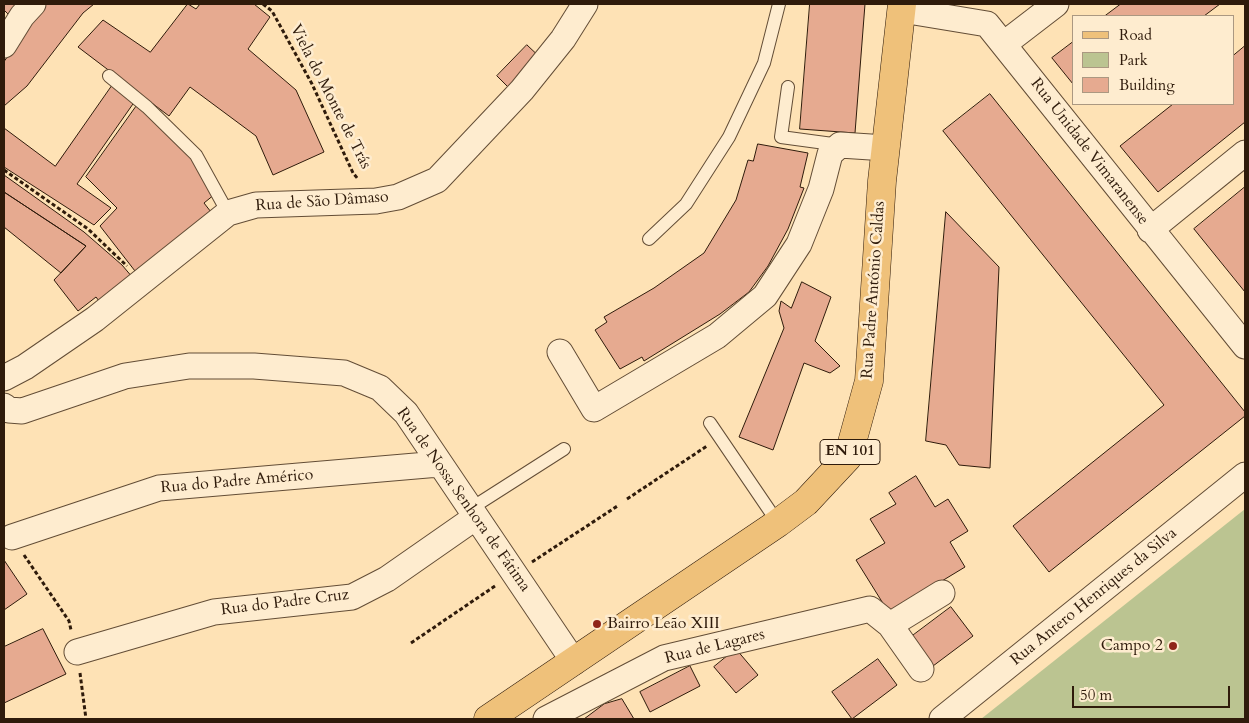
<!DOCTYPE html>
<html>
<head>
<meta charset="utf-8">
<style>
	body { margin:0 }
	#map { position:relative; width:1249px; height:723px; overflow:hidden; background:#fee2b5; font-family:Cardo,serif }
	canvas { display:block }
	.frame { position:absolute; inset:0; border:5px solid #2f1b0b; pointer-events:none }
	.legend { position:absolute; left:1072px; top:15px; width:162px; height:90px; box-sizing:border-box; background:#feeccf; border:1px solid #ab9881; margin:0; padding:6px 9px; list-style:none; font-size:15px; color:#2f1b0b }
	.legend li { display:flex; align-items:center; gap:10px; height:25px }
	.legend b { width:25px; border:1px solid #ab9881 }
	.scale { position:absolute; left:1072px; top:686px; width:158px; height:22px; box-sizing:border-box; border:2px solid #2f1b0b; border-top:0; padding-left:6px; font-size:15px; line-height:18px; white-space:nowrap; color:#2f1b0b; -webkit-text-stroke:4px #feeccf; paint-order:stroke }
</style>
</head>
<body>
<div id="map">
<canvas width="1249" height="723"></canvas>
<div class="frame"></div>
<ul class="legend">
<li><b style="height:6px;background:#efc17a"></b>Road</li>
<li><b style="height:14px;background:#bbc491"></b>Park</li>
<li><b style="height:14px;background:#e6aa90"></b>Building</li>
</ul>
<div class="scale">50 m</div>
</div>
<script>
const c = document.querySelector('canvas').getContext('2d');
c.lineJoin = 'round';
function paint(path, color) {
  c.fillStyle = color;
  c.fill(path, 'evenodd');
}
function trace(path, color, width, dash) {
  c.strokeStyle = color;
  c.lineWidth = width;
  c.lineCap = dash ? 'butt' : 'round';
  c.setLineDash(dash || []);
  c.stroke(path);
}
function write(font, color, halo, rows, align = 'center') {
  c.font = font + ' Cardo,serif';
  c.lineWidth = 5;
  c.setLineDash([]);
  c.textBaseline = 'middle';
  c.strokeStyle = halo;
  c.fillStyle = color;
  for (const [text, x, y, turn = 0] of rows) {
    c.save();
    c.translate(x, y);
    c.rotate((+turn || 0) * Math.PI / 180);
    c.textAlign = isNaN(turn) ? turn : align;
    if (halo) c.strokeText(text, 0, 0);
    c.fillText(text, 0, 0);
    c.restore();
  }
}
const green = new Path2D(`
	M1245,509V719H981Z`);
const building = new Path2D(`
	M4,4H17L8,14L4,10Z
	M46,4H94L83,13L27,86L4,106V62Z
	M188,4L196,9L200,4H254L270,17L248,49L296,90L324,152L273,175L256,136L190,87L169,116L78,47L103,20L150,52Z
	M810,4H865L855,133L800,129Z
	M1121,4H1220L1204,16H1105Z
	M1073,42V84L1052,58Z
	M527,45L544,61L514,93L497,76Z
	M1245,46V122L1158,192L1120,146L1173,104H1233V56Z
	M114,83L135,101L77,184L111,208L94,225L4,167V128L55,166Z
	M990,94L1245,412V416L1049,572L1013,526L1164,405L943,131Z
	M138,104L195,160L215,194L204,203L211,212L135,271L100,226L117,208L86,177Z
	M758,144L808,153L800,187L804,188L788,229L768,266L749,292L720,314L644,361L642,357L620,369L595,330L607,322L604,317L654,288L704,253L736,200L748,160L753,161Z
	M4,175L84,232L122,265L133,278L102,305L96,297L78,311L54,280L86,246L4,192Z
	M1245,187V292L1194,229Z
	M4,192L86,246L61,273L4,227Z
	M946,212L999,267L990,468L959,465L946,445L926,441Z
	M802,282L831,297L815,341L840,366L830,373L804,363L773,450L739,437L784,328L779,311L781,301L791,308Z
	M916,476L935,507L948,499L968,531L950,542L965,567L889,613L856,560L885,543L870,519L896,504L889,493Z
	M4,560L27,594L4,610Z
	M951,607L973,636L929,669L907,640Z
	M43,629L66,674L4,703V647Z
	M736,649L758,675L736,693L714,667Z
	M878,659L897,685L852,719L832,692Z
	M690,666L700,686L650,712L640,692Z
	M622,699L634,719H584L604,704Z`);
const path = new Path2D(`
	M263,4L272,11L312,84L353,173L358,179
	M4,170L88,229L127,266
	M627,499L707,446
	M24,555L69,621L71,630
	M532,562L619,505
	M411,643L495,586
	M80,673L86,719`);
const service = new Path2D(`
	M109,76L147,107L196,155L228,213
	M788,87L781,137L840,145
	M649,239L686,204L729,137L764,63L779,4
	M710,423L778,523
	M470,509L564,449`);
const minor = new Path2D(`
	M902,10L987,24L1245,346
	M1004,44L1056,4
	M4,45L22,16L33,4
	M1150,230L1245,153
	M560,352L594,409L717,336L765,296L799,244L821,189L830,154L840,145L886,148
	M4,378L25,367L95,319L228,213L256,205L376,201L398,197L437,180L522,90L563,39L585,4
	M4,406L9,410L22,411L125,376L189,366H254L344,373L380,388L406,413L574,662
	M12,537L159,488L439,464
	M890,625L921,669
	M77,652L214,612L352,597L387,579L476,517
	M546,719L664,658L870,609L890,625L942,593
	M942,719L1245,475`);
const primary = new Path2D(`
	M488,719L778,523L806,502L848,457L869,381L882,181L902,4`);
const markers = [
	[597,624,5,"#8f2418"],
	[1173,646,5,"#8f2418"]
];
const shields = [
	[850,452,60]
];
const shieldNames = [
	["EN 101",850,452]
];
const streetNames = [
	["Viela do Monte de Trás",330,97,63],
	["Rua Unidade Vimaranense",1089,152,52],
	["Rua de São Dâmaso",322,202,-4],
	["Rua Padre António Caldas",874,290,-86],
	["Rua do Padre Américo",237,482,-5],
	["Rua de Nossa Senhora de Fátima",463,500,55],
	["Rua Antero Henriques da Silva",1094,597,-39],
	["Rua do Padre Cruz",285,603,-7],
	["Rua de Lagares",715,647,-14]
];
const poiNames = [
	["Bairro Leão XIII",607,624],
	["Campo 2",1163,646,"right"]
];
paint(green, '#bbc491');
paint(building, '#e6aa90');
trace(building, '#2f1b0b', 1);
trace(service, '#634d36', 14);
trace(minor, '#634d36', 27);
trace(primary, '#2f1b0b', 29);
trace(path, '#2f1b0b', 3, [4, 2.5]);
trace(service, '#feeccf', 12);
trace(minor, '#feeccf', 25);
trace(primary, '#efc17a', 28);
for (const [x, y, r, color] of markers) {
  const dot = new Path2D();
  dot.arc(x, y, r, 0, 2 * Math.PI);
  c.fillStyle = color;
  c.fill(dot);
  trace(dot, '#feeccf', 2);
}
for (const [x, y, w] of shields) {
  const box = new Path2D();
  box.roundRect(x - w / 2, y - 12.5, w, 25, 4);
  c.fillStyle = '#feeccf';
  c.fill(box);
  trace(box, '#2f1b0b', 1);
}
write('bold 15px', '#2f1b0b', null, shieldNames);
write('16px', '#2f1b0b', '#feeccf', streetNames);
write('16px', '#2f1b0b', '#feeccf', poiNames, 'left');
</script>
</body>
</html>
